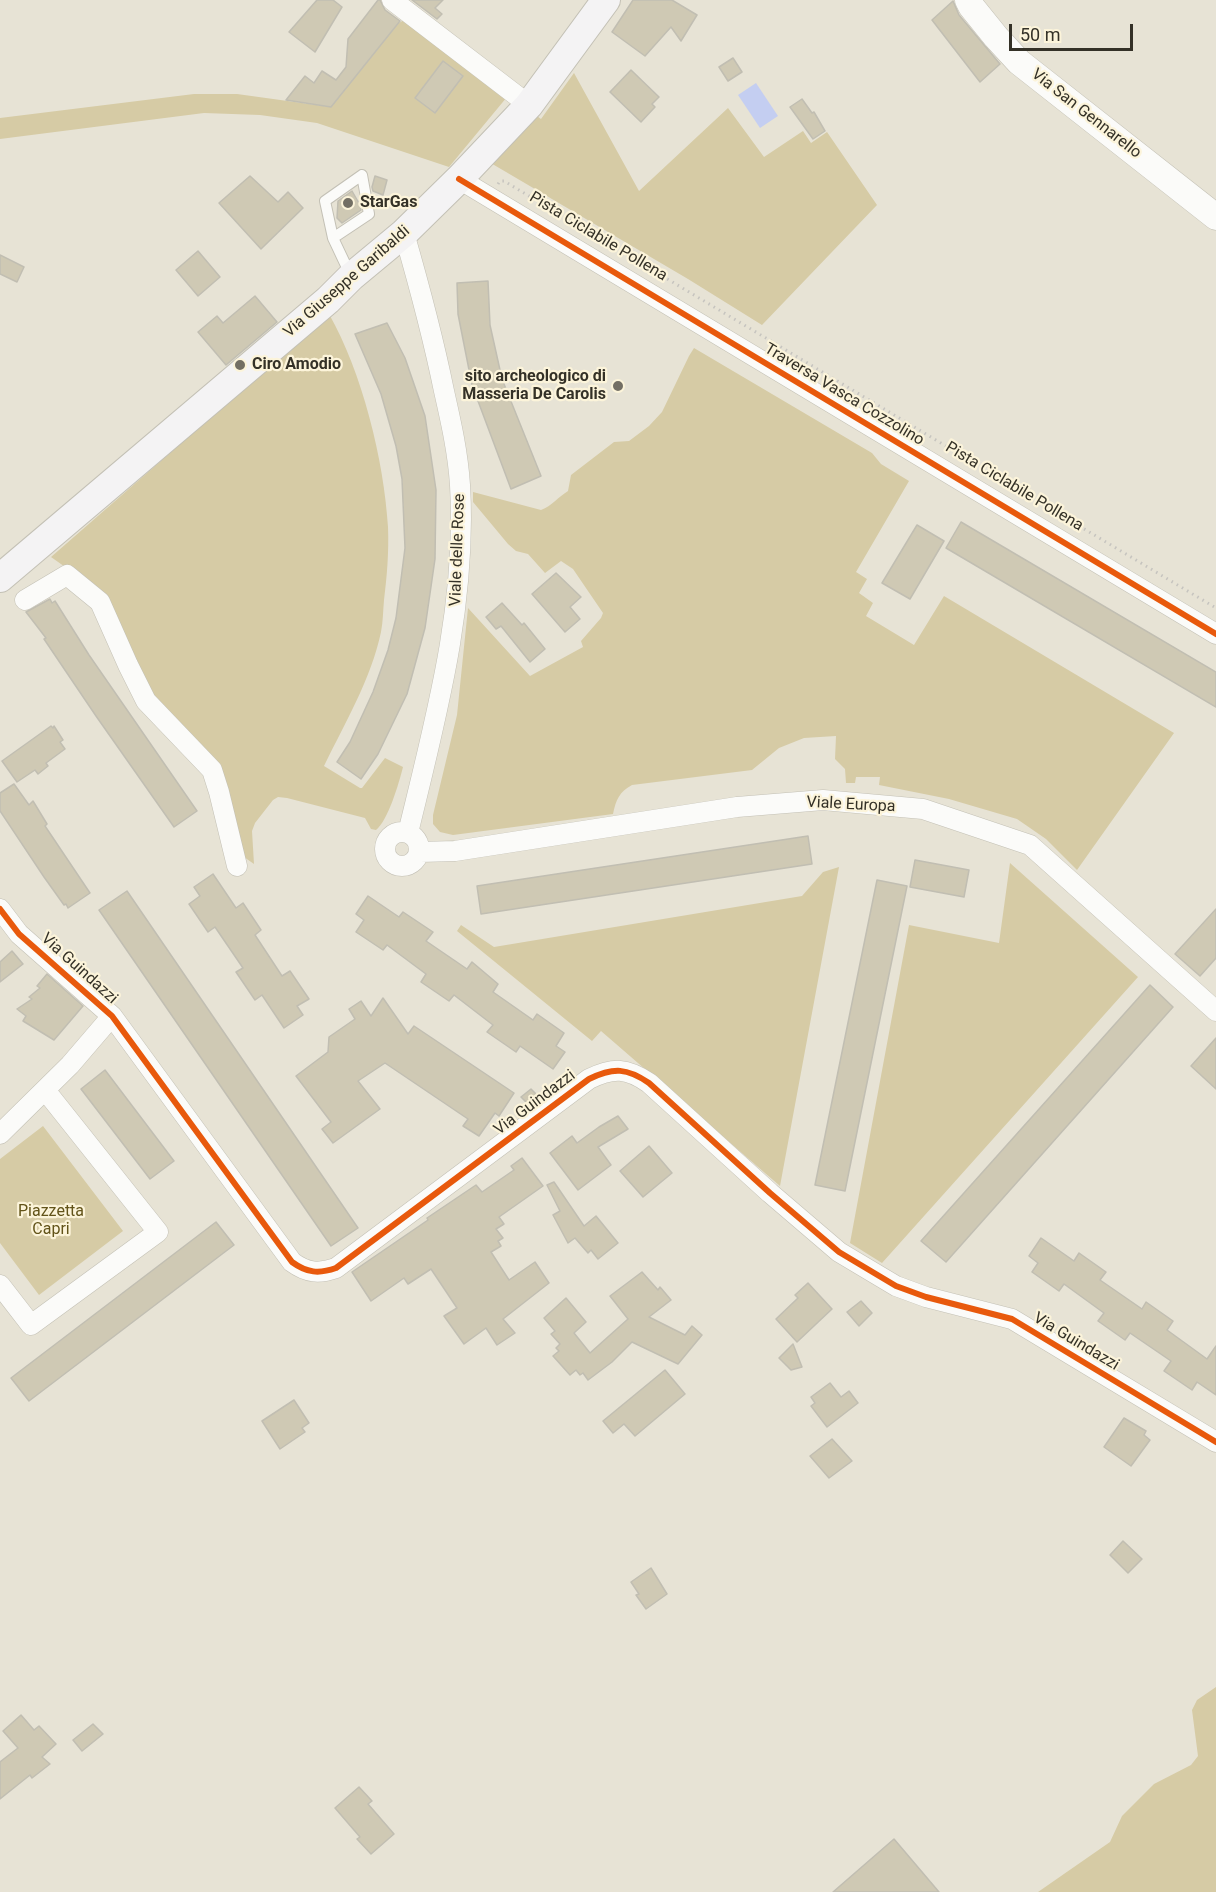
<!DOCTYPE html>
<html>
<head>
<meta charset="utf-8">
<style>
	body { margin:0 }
	#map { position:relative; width:1216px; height:1892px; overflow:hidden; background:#e7e3d5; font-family:Roboto,sans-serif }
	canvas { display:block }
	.scale { position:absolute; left:1009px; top:24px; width:124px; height:27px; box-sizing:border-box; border:3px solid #343127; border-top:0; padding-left:8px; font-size:18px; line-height:21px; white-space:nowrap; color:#343127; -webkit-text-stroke:4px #fcf4da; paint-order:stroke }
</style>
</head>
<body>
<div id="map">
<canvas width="1216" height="1892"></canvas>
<div class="scale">50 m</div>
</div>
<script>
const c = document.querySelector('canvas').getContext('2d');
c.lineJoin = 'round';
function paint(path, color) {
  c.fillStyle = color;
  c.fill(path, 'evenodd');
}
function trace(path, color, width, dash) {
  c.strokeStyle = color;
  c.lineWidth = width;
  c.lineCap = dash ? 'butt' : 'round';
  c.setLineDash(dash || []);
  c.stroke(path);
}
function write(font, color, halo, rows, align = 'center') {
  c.font = font + ' Roboto,sans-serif';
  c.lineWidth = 4.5;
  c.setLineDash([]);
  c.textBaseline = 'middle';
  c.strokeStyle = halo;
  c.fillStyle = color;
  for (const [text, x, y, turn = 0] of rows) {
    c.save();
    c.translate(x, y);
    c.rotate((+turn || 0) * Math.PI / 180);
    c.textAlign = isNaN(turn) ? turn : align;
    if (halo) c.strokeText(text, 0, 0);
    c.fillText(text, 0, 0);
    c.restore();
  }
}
const green = new Path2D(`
	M406,19L507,97L449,167L317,123L260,115L204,113L0,139V118L194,94H237L331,107L397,24Z
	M574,73L639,191L728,108L764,157L803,131L811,143L827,132L877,205L762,325L688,279L489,162L534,114L541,119Z
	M329,314C362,372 384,460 388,527C389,552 387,576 384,600C383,611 383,622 381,632C371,679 345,723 324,766L360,788H362L385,758L403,767C399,783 388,821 376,830L371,829L365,818L287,798L278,797L273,800L255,823L252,831L254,864L244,857L223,783L145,691L68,569L51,557Z
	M694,348L872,453L881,464L909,481L856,572L867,579L859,593L873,603L866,616L914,645L944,596L1174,733L1077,870L1046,839L1017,819L949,799L879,785L880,777H856L855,783H846L845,769L835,759L836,736L804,738L779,748L752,770L632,785C619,792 616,800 613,814L453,835L440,832L433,824V815L457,715L468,608L530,676L583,647L581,641L601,618L603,613L573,569L561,561L545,573L528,554L516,551L508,544L473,502V492L541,510C552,506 558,497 568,491L571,475L614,442L629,441L649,426L662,412L689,356Z
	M1010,863L1138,977L882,1263L850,1243L909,925L999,943Z
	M839,867L780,1186L601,1031L592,1041L457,931L461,925L494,947L802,896L823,872Z
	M43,1126L123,1231L39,1295L0,1243V1159Z
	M1216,1687V1892H1038L1110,1842L1122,1816L1154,1784L1191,1765L1198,1756L1192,1710L1197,1700Z`);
const water = new Path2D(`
	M756,83L778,116L760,128L738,95Z`);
const building = new Path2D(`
	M317,0H333L342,7L315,52L289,32Z
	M378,0H380L385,10L400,21L331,107L286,100L305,76L314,83L322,71L336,80L346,67L348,39Z
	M412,0H443L435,8L442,14L437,19Z
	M633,0H672L697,15L681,41L671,27L645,56L612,32Z
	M953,1L959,15L1000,64L980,82L932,20Z
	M733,58L742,72L728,81L719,67Z
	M443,61L463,76L435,113L415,98Z
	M631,70L659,97L652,104L655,107L641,122L610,92Z
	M802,99L812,113L814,112L825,131L813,139L790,107Z
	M250,176L278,202L288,192L303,208L261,249L219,203Z
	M375,176L387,180L383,195L373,191L372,187Z
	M352,191L360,205L361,210L342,223L337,218L338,201Z
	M198,251L220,277L198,296L176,270Z
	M0,255L24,267L17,282L0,274Z
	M488,281L490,325L502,379L541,476L511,489L472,385L458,314L457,283Z
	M255,296L277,322L226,365L198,332L217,316L223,323Z
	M387,323L405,358L425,416L436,490L435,559L425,628L407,694L378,754L361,779L337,762L350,742L373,692L388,650L396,618L405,548L402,479L396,446L381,394L355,334Z
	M961,522L1216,672V707L946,548Z
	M917,525L944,541L910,599L882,583Z
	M556,573L581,597L570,607L580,619L565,632L532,594Z
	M50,599L52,603L55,601L89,655L197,811L174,827L96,716L44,639L46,638L26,612Z
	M502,603L522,625L524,623L545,649L530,662L501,626L496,629L486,617Z
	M51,726L53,728L54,726L63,740L60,742L65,749L46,763L48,766L38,774L35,770L17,782L2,761Z
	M14,784L29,805L33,801L47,824L45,826L90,893L68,908L66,904L64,905L44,877L0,811V793Z
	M808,836L812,864L481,914L477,886Z
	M915,860L969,870L964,897L910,887Z
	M213,874L236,908L243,903L261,930L255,935L282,976L290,971L309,999L297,1006L303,1015L284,1028L262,995L255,1000L236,972L243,968L215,927L208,932L189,904L200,896L194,887Z
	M877,880L907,886L845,1191L815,1185Z
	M127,891L358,1228L331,1246L99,910Z
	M368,896L399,917L403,912L433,932L426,941L467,969L472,962L498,984L493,992L533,1020L537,1014L564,1033L556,1046L565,1052L553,1069L520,1046L516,1052L487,1032L493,1025L454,995L449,1001L421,982L426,974L387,945L383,950L356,932L364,920L356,914Z
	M1216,909V958L1200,976L1175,954Z
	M12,951L23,964L0,982V962Z
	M47,974L83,1006L54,1040L23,1021L26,1016L17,1009L32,999L29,997L40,988L37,986Z
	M1150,985L1173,1007L946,1262L921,1241Z
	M383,998L408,1034L414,1026L514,1093L499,1116L495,1113L479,1136L463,1126L468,1119L385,1063L358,1081L380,1109L333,1143L322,1129L331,1122L296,1076L328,1052L329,1037L355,1019L349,1009L361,1001L371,1016Z
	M1216,1038V1089L1191,1066Z
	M105,1070L174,1161L150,1179L81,1089Z
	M531,1089L540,1098L530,1106L521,1097Z
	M618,1116L628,1129L598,1147L611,1165L578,1190L550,1153L572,1136L577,1143L599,1127Z
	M649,1146L672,1173L643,1197L620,1171Z
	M522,1158L543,1186L499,1217L504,1224L496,1229L503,1238L498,1241L501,1246L491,1252L509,1280L535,1262L549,1283L503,1319L515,1333L497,1345L486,1328L464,1344L444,1316L457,1308L431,1269L408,1284L404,1278L371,1301L352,1272L428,1220L427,1218L476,1185L482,1192L514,1170L511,1166Z
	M554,1182L584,1226L596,1216L618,1243L598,1259L591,1250L588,1253L575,1238L568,1243L553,1215L560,1211L547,1185Z
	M216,1222L234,1245L29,1401L11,1378Z
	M1041,1238L1074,1261L1079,1253L1106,1272L1100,1280L1142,1309L1146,1302L1173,1321L1167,1330L1207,1359L1216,1346V1395L1197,1382L1192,1390L1164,1371L1171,1361L1130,1333L1125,1340L1098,1321L1104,1313L1064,1284L1059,1291L1032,1272L1038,1263L1029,1256Z
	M642,1272L658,1290L660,1287L671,1300L649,1317L685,1335L692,1326L702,1335L678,1364L632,1342L612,1362L588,1380L583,1373L580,1375L576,1370L570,1375L553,1356L559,1351L556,1348L560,1344L551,1334L555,1331L544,1318L566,1298L586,1322L574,1333L590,1353L628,1319L610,1296Z
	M808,1283L832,1309L797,1342L776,1319L798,1298L795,1295Z
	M861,1301L872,1313L859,1326L847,1312Z
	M793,1344L802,1367L791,1370L779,1358Z
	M665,1370L685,1394L635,1436L624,1424L613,1433L603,1421Z
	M830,1383L841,1397L849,1391L858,1403L827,1427L811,1406L815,1403L811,1397Z
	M294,1400L309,1423L302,1428L305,1432L280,1449L262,1421Z
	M1124,1418L1146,1431L1144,1435L1150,1440L1131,1466L1104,1447Z
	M832,1439L852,1461L829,1478L810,1456Z
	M1123,1541L1142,1559L1128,1573L1110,1555Z
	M651,1568L667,1594L646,1609L636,1595L639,1594L631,1582Z
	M21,1715L34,1730L39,1726L56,1744L42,1757L50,1764L32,1778L30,1775L0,1799V1762L18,1748L3,1731Z
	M93,1724L103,1734L82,1751L73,1740Z
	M359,1787L372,1801L368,1804L394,1834L371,1854L357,1839L360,1837L335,1808Z
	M894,1839L939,1892H833Z`);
const path = new Path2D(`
	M498,184L500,181H504L1216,608`);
const service = new Path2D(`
	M333,238L369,214L362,175L325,201L333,238L350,274`);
const minor = new Path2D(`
	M392,0L529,105
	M459,179L1216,634
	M404,233C419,285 433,337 444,391C451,422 458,453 460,485C467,605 436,717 408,833
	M25,600L67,575L100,602L128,665L146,701L212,770L219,792L237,866
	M385 849a17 17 0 1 1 34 0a17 17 0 1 1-34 0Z
	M420,852L455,851L737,807L823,800L923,809L1030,845L1216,1011
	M0,909L19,934L112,1016L292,1262C307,1273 319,1274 336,1268L589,1079C614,1067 627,1068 649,1083L770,1193L839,1252L896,1286L926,1297L1012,1319L1216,1442
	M0,1134L70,1065L112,1016
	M0,1285L31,1325L158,1232L45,1090`);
const tertiary = new Path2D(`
	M968,0L971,6L996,37L1019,62L1216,217`);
const secondary = new Path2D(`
	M0,578L328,300L351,277L404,233L459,179L529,105L606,0`);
const cycleway = new Path2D(`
	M459,179L1216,634
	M0,909L19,934L112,1016L292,1262C307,1273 319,1274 336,1268L589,1079C614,1067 627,1068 649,1083L770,1193L839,1252L896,1286L926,1297L1012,1319L1216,1442`);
const markers = [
	[348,203,6,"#736f64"],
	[240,365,6,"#736f64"],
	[618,386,6,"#736f64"]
];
const streetNames = [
	["Via San Gennarello",1086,114,38],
	["Pista Ciclabile Pollena",598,237,31],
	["Via Giuseppe Garibaldi",347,282,-41],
	["Traversa Vasca Cozzolino",844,395,31],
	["Pista Ciclabile Pollena",1014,487,31],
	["Viale delle Rose",458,550,-88],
	["Viale Europa",851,805,3],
	["Via Guindazzi",79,969,42],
	["Via Guindazzi",535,1103,-37],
	["Via Guindazzi",1076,1342,31]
];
const poiNames = [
	["StarGas",360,203],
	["Ciro Amodio",252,365],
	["sito archeologico di",606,377,"right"],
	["Masseria De Carolis",606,395,"right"]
];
const parkNames = [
	["Piazzetta",51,1212],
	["Capri",51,1230]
];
paint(green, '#d6cba5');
paint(water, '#c4cef1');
paint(building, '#cfc9b4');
trace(building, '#c1beb2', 1.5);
trace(service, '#c3c0b5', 12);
trace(minor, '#c3c0b5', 21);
trace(tertiary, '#c3c0b5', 27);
trace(secondary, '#c3c0b5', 30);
trace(path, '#c6c4bf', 3, [1.5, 4.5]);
trace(service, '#fbfbf9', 10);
trace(minor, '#fbfbf9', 20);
trace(tertiary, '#fbfbf9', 26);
trace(secondary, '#f4f3f4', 28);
trace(cycleway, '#e8590c', 6);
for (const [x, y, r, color] of markers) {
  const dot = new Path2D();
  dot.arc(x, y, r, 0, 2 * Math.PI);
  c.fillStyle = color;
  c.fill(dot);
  trace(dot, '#fcf4da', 2);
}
write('16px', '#343127', '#fcf4da', streetNames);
write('bold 16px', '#343127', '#fcf4da', poiNames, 'left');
write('16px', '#625319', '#fcf4da', parkNames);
</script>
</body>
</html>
